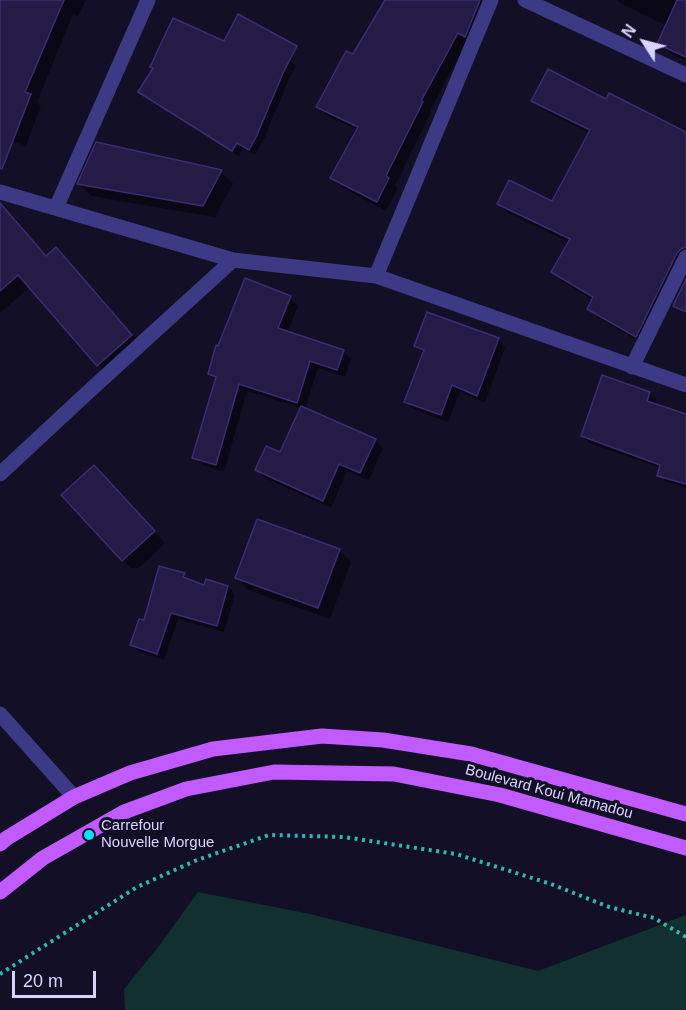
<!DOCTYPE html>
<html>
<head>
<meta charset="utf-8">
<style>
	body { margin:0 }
	#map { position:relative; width:686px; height:1010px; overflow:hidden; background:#130f26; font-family:Helvetica,sans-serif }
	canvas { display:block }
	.north { position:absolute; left:614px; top:12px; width:60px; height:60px; -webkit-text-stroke:4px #130f26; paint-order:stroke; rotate:306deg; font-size:16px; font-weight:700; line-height:24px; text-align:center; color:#d9d4ff }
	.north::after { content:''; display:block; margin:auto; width:21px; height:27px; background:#d9d4ff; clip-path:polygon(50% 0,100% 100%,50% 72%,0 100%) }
	.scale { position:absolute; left:12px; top:971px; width:84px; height:27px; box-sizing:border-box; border:3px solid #d9d4ff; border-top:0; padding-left:8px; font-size:18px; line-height:21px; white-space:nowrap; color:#d9d4ff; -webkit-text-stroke:4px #130f26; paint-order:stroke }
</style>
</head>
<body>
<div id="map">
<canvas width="686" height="1010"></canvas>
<div class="north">N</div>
<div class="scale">20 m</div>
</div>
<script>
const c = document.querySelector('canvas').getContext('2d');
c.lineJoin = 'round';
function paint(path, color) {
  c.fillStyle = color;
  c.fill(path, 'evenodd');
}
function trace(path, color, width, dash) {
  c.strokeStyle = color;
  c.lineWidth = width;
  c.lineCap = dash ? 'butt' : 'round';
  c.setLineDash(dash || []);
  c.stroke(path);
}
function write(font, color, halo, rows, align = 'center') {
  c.font = font + ' Helvetica,sans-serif';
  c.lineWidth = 6;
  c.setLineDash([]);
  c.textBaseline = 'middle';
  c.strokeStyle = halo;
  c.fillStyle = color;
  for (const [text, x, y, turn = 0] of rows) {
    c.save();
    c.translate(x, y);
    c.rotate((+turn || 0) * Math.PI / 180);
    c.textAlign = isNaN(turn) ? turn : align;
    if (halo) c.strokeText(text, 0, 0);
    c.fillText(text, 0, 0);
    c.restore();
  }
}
const green = new Path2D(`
	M198,892L310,914L538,971L686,915V1010H125L124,989L159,946Z`);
const shadow = new Path2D(`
	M28,0H86L78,16L73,14L37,102L41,106L26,146L13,141L1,172L0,19Z
	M387,0H487L467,41L430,111L431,112L395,186L398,188L386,211L341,187L332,178L358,130L327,116L318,107L353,56Z
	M617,0H686V61L669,53L659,43L667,26L620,3Z
	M225,43L290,60L296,66L289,79L263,141L255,155L243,148L239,156L146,98L140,92Z
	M533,100L607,101L686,134V263L646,345L598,318L589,308L593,300L562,281L553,272L570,243L508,213L499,204L553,203L590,134L543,110Z
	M97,144L221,172L233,183L215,217L91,196L79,184Z
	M0,227L46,257L67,261L143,347L109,377L30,287L0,313Z
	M686,282V316L675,305Z
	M290,298L298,306L287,333L343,351L351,359L345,377L318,368L305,409L375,440L383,448L369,480L347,471L331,508L265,478L257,470L280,454L302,408L247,391L224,472L202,465L194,457L216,380L209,374Z
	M498,340L505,347L485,403L460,391L448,422L413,409L406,401L424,354L416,346Z
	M650,393L657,400L655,405L686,416V488L666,482L659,475L661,468L589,443L582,436Z
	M105,479L165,543L139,568H131L119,556Z
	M339,550L351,562L330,619L248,590L237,578Z
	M184,575L191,582L204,587H228L235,594L224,632L178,619L164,660L139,652L132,645L145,622Z`);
const building = new Path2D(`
	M0,0H64L25,92L31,94L2,169H0Z
	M385,0H480L465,37L458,33L421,101L423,102L386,176L389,178L377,202L330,178L358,127L316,107L346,51L353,54Z
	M677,0H686V57L657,44Z
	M238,14L297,46L283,73L257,135L249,150L237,143L232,151L138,92L153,68L150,67L173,18L224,41Z
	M548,69L606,99L609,93L686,132V247L681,249L677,253L636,337L587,309L593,297L551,272L570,239L497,204L509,180L552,201L590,130L531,101Z
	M96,142L222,170L203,206L77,184Z
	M0,203L46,256L56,247L132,335L97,366L18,275L0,291Z
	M245,278L291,296L278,328L344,350L337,370L310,361L297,403L239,384L216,465L192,458L216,377L208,374L216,345L218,346Z
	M686,279V312L673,306Z
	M427,312L499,338L477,396L452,385L441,415L404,402L424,350L414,346Z
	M602,375L650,392L647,401L686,414V484L657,476L660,465L581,436Z
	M301,406L376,439L360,473L339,464L323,501L255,470L266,446L280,452Z
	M94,465L155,531L122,561L61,495Z
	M257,519L340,549L318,608L235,578Z
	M159,566L185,573L183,577L204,585L206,579L228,586L217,626L171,613L157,654L130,645L139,619L144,620Z`);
const path = new Path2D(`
	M0,974L137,887L197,860L269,835L344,837L456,854L551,884L609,907L654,918L686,937`);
const minor = new Path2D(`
	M525,0L686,75
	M0,192L233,260L376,276L686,385
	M56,208L148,0
	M376,276L491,0
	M632,367L686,257
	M0,474L86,394L233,260
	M0,714L74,797`);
const major = new Path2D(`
	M0,844L7,838L74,797L130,773L213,749L322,736L383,740L471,754L686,814
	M0,892L43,858L124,812L186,789L274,772L394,774L500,795L686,848`);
const markers = [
	[89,835,6,"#00e5ff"]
];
const streetNames = [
	["Boulevard Koui Mamadou",549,792,15]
];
const poiNames = [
	["Carrefour",101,826],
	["Nouvelle Morgue",101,843]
];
paint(green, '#12302f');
paint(shadow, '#0007');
paint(building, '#241b47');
trace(building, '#3b2d73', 1.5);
trace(path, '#2fb8b0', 4, [3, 4.5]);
trace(minor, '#3d3a85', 15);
trace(major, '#c25bff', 15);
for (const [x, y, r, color] of markers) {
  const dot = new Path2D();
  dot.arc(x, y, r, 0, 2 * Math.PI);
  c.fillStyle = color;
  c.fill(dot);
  trace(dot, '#130f26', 2);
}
write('15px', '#d9d4ff', '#130f26', streetNames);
write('15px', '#d9d4ff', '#130f26', poiNames, 'left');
</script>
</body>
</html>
